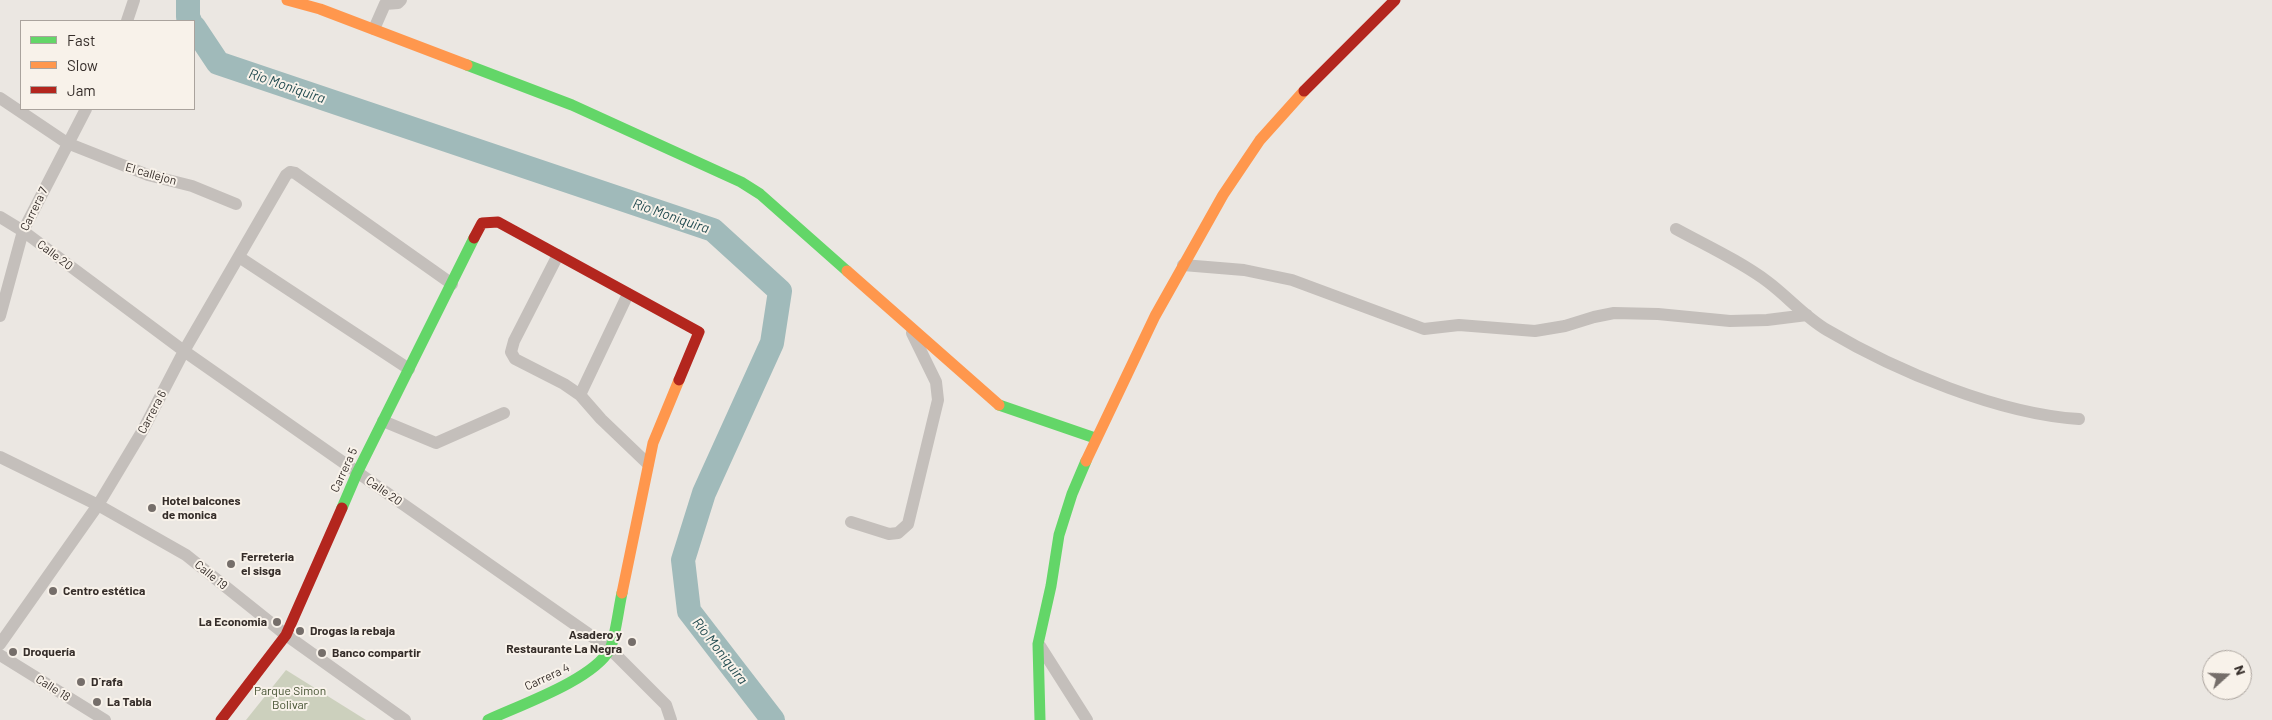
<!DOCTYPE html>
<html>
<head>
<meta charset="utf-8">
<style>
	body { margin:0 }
	#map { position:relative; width:2272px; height:720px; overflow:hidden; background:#ebe7e2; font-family:Barlow,sans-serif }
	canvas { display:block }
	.legend { position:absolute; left:20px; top:20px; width:175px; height:90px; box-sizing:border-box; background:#f8f2ea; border:1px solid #aaa39d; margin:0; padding:6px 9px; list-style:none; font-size:15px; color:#352d29 }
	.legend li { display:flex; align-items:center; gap:10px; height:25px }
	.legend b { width:25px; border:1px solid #aaa39d }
	.north { position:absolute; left:2202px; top:650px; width:50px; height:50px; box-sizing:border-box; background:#f8f2ea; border:1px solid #aaa39d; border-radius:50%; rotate:70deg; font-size:14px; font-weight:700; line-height:20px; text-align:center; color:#352d29 }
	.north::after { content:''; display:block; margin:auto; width:18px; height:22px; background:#756e6a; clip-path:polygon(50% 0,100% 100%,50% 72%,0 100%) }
</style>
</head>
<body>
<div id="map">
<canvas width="2272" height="720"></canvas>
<ul class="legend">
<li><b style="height:6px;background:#63d668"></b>Fast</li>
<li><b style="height:6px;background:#ff974d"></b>Slow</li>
<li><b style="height:6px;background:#b3261e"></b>Jam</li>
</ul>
<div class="north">N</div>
</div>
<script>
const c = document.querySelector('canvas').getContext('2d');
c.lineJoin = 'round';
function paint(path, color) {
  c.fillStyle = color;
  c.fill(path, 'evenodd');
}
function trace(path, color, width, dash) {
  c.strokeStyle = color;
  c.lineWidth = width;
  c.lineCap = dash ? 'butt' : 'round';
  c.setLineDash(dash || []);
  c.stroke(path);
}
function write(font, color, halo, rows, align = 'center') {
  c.font = font + ' Barlow,sans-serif';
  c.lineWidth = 4;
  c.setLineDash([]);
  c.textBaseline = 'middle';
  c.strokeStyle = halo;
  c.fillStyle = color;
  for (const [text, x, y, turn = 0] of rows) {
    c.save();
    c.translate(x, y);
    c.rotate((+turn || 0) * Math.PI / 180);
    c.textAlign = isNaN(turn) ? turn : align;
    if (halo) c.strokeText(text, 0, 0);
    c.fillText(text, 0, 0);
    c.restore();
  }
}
const green = new Path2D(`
	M286,670L366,720H246Z`);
const river = new Path2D(`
	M188,0V17L190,21
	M194,27L218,63L713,230L780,291L772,343L704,493L683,560L689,611L773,720`);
const street = new Path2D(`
	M385,4L398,3L401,0
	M127,21L134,0
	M374,29L385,4
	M0,98L67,143L148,175L192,186L236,204
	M0,217L23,231L184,351L610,649L666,705L671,720
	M1676,229C1707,246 1740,261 1768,282C1788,297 1805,317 1827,330C1896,371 1999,414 2079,419
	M558,255L514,341L511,352L515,359L564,384L580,395L601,419L648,464
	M239,257L409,369
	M1183,265L1244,270L1292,280L1424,329L1459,325L1535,331L1565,326L1594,317L1614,313L1658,314L1730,321L1767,320L1807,315
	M0,316L23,231L86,109
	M580,395L628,294
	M383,421L436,443L504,413
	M0,457L98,505L186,555L286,635L405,720
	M851,522L889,534L898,533L908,524L938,400L936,382L912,333
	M0,644L98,505L143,430L184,351L286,175L290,172L295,173L452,284
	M1040,646L1087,720
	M0,655L105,720`);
const fast = new Path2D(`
	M467,65L572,105L741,182L760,194L847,271
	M999,405L1095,438
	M342,508L357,473L474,238
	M488,720C520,705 593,680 610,649C615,639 619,606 622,593
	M1040,720L1038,644L1051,586L1059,535L1072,494L1086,461`);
const slow = new Path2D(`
	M287,0L320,9L467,65
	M847,271L999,405
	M1086,461L1155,316L1223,195L1260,140L1304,91
	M622,593L653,443L679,380`);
const jam = new Path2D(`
	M1304,91L1395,0
	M474,238L482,223L498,222L699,332L679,380
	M221,720L286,635L342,508`);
const markers = [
	[152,508,5,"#756e6a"],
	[231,564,5,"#756e6a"],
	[53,591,5,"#756e6a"],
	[277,622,5,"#756e6a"],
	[300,631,5,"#756e6a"],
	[632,642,5,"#756e6a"],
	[13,652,5,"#756e6a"],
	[322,653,5,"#756e6a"],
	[81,682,5,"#756e6a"],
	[97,702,5,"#756e6a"]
];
const streetNames = [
	["El callejon",151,174,16],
	["Carrera 7",34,209,-64],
	["Calle 20",55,255,37],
	["Carrera 6",152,412,-62],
	["Carrera 5",344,470,-65],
	["Calle 20",384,491,35],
	["Calle 19",211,575,39],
	["Carrera 4",547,677,-25],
	["Calle 18",53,688,32]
];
const poiNames = [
	["Hotel balcones",162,501],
	["de monica",162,515],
	["Ferreteria",241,557],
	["el sisga",241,571],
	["Centro estética",63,591],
	["La Economia",267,622,"right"],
	["Drogas la rebaja",310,631],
	["Asadero y",622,635,"right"],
	["Restaurante La Negra",622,649,"right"],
	["Droquería",23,652],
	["Banco compartir",332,653],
	["D´rafa",91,682],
	["La Tabla",107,702]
];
const parkNames = [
	["Parque Simon",290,691],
	["Bolivar",290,705]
];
const waterNames = [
	["Río Moniquira",287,86,19],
	["Río Moniquira",671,216,19],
	["Río Moniquira",720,651,52]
];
paint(green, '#ccd0bd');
trace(river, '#a0baba', 24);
trace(street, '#c4bfbb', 12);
trace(fast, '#63d668', 11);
trace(slow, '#ff974d', 11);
trace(jam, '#b3261e', 11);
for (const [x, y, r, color] of markers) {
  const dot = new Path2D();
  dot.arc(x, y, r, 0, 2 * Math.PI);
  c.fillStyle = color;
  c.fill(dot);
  trace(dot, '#f8f2ea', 2);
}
write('12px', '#352d29', '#f8f2ea', streetNames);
write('bold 12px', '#352d29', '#f8f2ea', poiNames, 'left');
write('12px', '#435030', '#f8f2ea', parkNames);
write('italic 14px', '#244d52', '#f8f2ea', waterNames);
</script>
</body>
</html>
